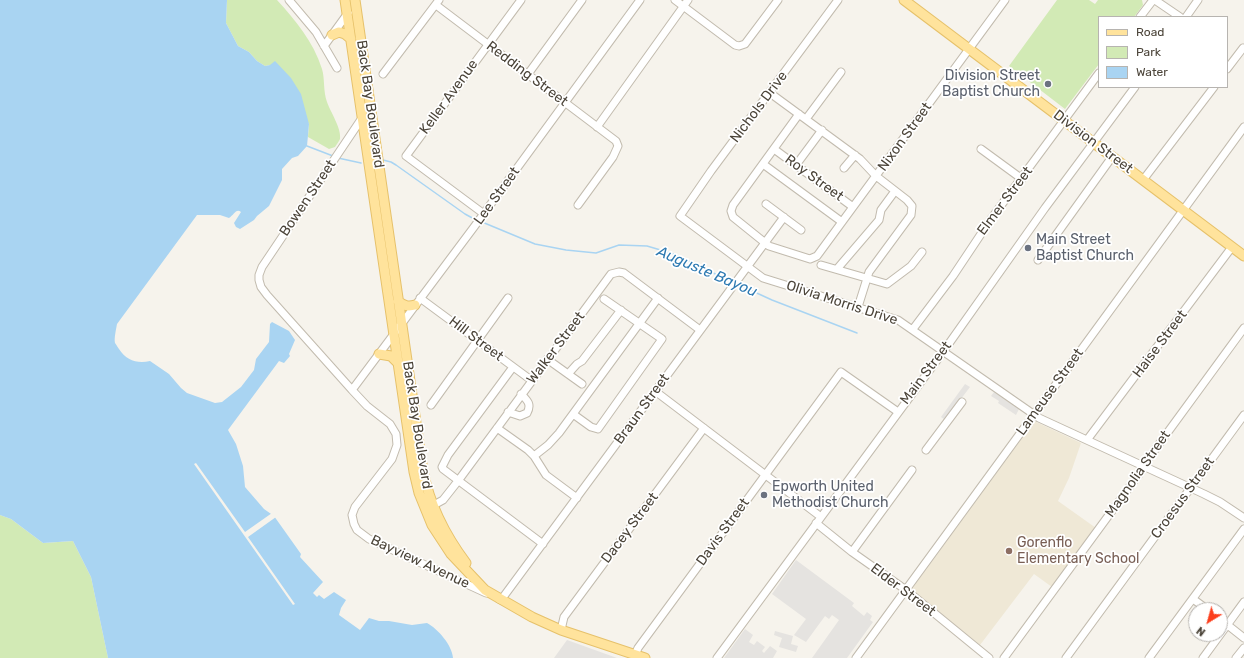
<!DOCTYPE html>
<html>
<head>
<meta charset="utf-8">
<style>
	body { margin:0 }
	#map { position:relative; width:1244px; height:658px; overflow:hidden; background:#f6f3ec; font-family:Rubik,sans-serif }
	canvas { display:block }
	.legend { position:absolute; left:1098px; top:16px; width:130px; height:72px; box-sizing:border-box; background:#fff; border:1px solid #b7b4b0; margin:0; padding:5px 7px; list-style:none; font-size:12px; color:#4b4439 }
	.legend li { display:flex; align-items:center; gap:8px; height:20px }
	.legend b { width:20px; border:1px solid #b7b4b0 }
	.north { position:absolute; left:1188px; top:602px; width:40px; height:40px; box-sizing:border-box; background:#fff; border:1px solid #b7b4b0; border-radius:50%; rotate:217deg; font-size:11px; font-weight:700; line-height:16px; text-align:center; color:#4b4439 }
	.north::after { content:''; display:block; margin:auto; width:14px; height:18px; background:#fc3f1d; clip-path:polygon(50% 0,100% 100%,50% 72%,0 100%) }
</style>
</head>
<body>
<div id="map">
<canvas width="1244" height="658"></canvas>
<ul class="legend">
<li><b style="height:5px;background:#ffe39c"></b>Road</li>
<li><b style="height:11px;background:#d2eab5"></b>Park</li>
<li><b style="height:11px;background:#a9d4f2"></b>Water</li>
</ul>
<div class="north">N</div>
</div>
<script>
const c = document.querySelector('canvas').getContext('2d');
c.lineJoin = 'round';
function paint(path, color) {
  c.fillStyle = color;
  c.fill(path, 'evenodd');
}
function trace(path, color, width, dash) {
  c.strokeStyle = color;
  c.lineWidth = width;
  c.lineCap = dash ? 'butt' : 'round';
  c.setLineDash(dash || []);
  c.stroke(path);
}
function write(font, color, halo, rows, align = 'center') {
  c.font = font + ' Rubik,sans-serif';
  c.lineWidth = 3.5;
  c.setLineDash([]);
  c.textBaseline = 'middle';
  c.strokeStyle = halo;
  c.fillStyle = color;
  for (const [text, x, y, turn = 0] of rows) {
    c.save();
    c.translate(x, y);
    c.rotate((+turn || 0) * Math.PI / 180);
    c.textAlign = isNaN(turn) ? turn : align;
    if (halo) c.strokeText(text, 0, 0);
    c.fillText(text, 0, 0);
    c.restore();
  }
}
const education = new Path2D(`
	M1034,421L1081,443L1069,478L1058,501L1096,528L1052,587L1034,574L980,645L911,590Z`);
const green = new Path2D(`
	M227,0H277C296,21 313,41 322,69C325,79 323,91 327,102C330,111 342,129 340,139C339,141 337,144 335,147L329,149L308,137L309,124L270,65L265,66L257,61L249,52L238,46L226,23Z
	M1057,0H1089L1095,4L1098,0H1142L1143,5L1134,17H1099V64L1065,109L1009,66Z
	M0,515L11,519L43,543L73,541L91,577L108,658H0Z`);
const parking = new Path2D(`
	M965,384L970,387L945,420L941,417Z
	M994,392L1019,409L1016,415L998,403L999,401L991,396Z
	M796,560L854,603L852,606L864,616L867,612L872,616L870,620L873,622L847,658H812L839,620L832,615L829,619L825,616L806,642L794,635L806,619L772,594Z
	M745,629L753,635L749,642L754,645L757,641L765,647L762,651L764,653L770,646L777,651L773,658H724Z
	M775,631L793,636L791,644L798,646L796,652L779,647L782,638L774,635Z
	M567,640L617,658H554Z`);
const water = new Path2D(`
	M0,0H227L226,23L238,46L249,52L257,61L265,66L270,65L275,61L291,78L301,94L309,124L307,146L298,156L292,158L282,169V180L269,206L257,216L254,220L240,229L236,227L234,223L241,212C236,208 234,215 229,218L220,215H197L117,324C116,330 114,338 115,343C116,344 118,348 119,349C126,360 137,364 150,361L169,374L181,388L187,393L215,403L222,402L241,387L254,370L256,359L269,342L270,324L272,322L289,331L295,340L289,354L290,356L284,363L279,361L228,430L236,444L243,466L245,487L264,509L274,516L301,554L300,557L323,582L313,593L317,597L319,595L324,599L334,592L346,600L341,608L339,615L360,630L369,618L379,621H389L412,625L427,623C438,629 452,645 453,658H108L91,577L73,541L43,543L11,519L0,515Z`);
const pier = new Path2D(`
	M196,463L245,532L272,513L276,517L248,537L295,604L293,605L194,464Z`);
const stream = new Path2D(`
	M307,146L333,156
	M338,158L361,163
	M383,160L391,162L396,165L465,214L476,220
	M482,222L535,244L566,250L596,253L619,245L647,246L674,254L734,283
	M737,284L772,300L857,333`);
const minor = new Path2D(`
	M289,0L316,32L337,68
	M675,0L735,45L739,46L745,44L778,0
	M838,0L711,171L680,216L763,278L898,320L1039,418L1204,494L1220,502L1244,518
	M1155,0L1180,17
	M436,5L616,141L618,146L613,157L578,205
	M1140,17L1153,0
	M1186,17L1198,0
	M324,46L348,13
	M1227,69L1243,48
	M383,74L439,0
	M528,74L582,0
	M770,93L860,159L876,176L907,200L912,206L911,215L869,272L858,307
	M799,114L733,205L731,211L733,217L769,246L810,259L817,256L1005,0
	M362,118L262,267L259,275V280L261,287L267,295L352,390L367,406L390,424L396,434L397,445L392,459L355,507L352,515L354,524L357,530L369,539L486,593
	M806,119L841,72
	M597,127L688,0
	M774,149L853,207
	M981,149L1022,179
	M763,164L842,222
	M796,165L822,130
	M844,168L855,155
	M1143,180L1214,87
	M766,204L801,230
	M484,214L406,156L521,0
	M1038,260L1112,157
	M821,265L887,284L911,266L922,252
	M837,269L879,220L881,210L895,191
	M420,298L531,380
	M913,329L953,276L991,219L1099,73
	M547,359L582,384
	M513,367L448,455L442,467L443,469L543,544
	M568,374L577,364L582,361L621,310
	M352,390L474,227L640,0
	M655,391L821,517
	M431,405L508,298
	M508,412L520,416L527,413C532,404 527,400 521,394
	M573,414L591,427L598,429L662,339L604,299
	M497,428L528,450L534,456L546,475L577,498
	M1087,440L1232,247
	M926,450L962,402
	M534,456L548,445L559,433L658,298
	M432,506L443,500L458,481L611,274L619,272L624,273L700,330
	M816,523L852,552L906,590L989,658
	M852,552L912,470
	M499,599L501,600L784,217
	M1193,599L1208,610
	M1220,619L1244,638
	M561,630L564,617L704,428
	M635,655L638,648L841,372L898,412
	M717,658L943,352L1045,208L1135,87
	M856,658L1244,127
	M1004,658L1142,470L1146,462L1244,328
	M1066,658L1244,415
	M1149,658L1244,529
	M1203,658L1244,602
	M1236,658L1244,648`);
const major = new Path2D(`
	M345,0L414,472L419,493L432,525L451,554L485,590L532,617L561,630L645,658
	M355,0L423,471C430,506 445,535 466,563
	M904,0L1244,256
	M332,35L339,32L345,34L351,39
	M398,301C404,306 408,307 415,305
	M379,354L391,356L397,362`);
const markers = [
	[1048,84,4,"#6b7280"],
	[1028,248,4,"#6b7280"],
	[764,495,4,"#6b7280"],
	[1009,551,4,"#8d6e63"]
];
const streetNames = [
	["Redding Street",527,74,37],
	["Keller Avenue",449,97,-54],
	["Back Bay Boulevard",370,104,82],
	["Nichols Drive",759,107,-53],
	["Nixon Street",905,137,-54],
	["Division Street",1093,142,37],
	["Roy Street",814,178,36],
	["Lee Street",497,196,-54],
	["Bowen Street",308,198,-56],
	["Elmer Street",1005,201,-53],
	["Olivia Morris Drive",842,303,18],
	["Hill Street",476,339,37],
	["Haise Street",1160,344,-53],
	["Walker Street",556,348,-53],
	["Main Street",926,373,-53],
	["Lameuse Street",1050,392,-54],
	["Braun Street",642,409,-54],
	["Back Bay Boulevard",417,425,81],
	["Magnolia Street",1138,474,-55],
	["Croesus Street",1183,498,-54],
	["Dacey Street",630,528,-53],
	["Davis Street",723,532,-54],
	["Bayview Avenue",420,562,25],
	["Elder Street",903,590,37]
];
const worshipNames = [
	["Division Street",1040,76,"right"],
	["Baptist Church",1040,92,"right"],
	["Main Street",1036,240],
	["Baptist Church",1036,256],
	["Epworth United",772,487],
	["Methodist Church",772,503]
];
const educationNames = [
	["Gorenflo",1017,543],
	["Elementary School",1017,559]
];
const waterNames = [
	["Auguste Bayou",707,272,23]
];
paint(education, '#efe8d6');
paint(green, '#d2eab5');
paint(parking, '#e5e3e0');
paint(water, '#a9d4f2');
paint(pier, '#f6f3ec');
trace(stream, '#a9d4f2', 1.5);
trace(minor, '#c2bbae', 9);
trace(major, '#e6c16a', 11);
trace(minor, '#fff', 7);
trace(major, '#ffe39c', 9);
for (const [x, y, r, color] of markers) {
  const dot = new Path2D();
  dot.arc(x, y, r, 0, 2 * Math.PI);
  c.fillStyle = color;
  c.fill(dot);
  trace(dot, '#fff', 1.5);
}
write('14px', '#4b4439', '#fff', streetNames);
write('14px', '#5b616d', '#fff', worshipNames, 'left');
write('14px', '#785e54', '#fff', educationNames, 'left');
write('italic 15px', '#2e7ab2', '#fff', waterNames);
</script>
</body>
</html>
